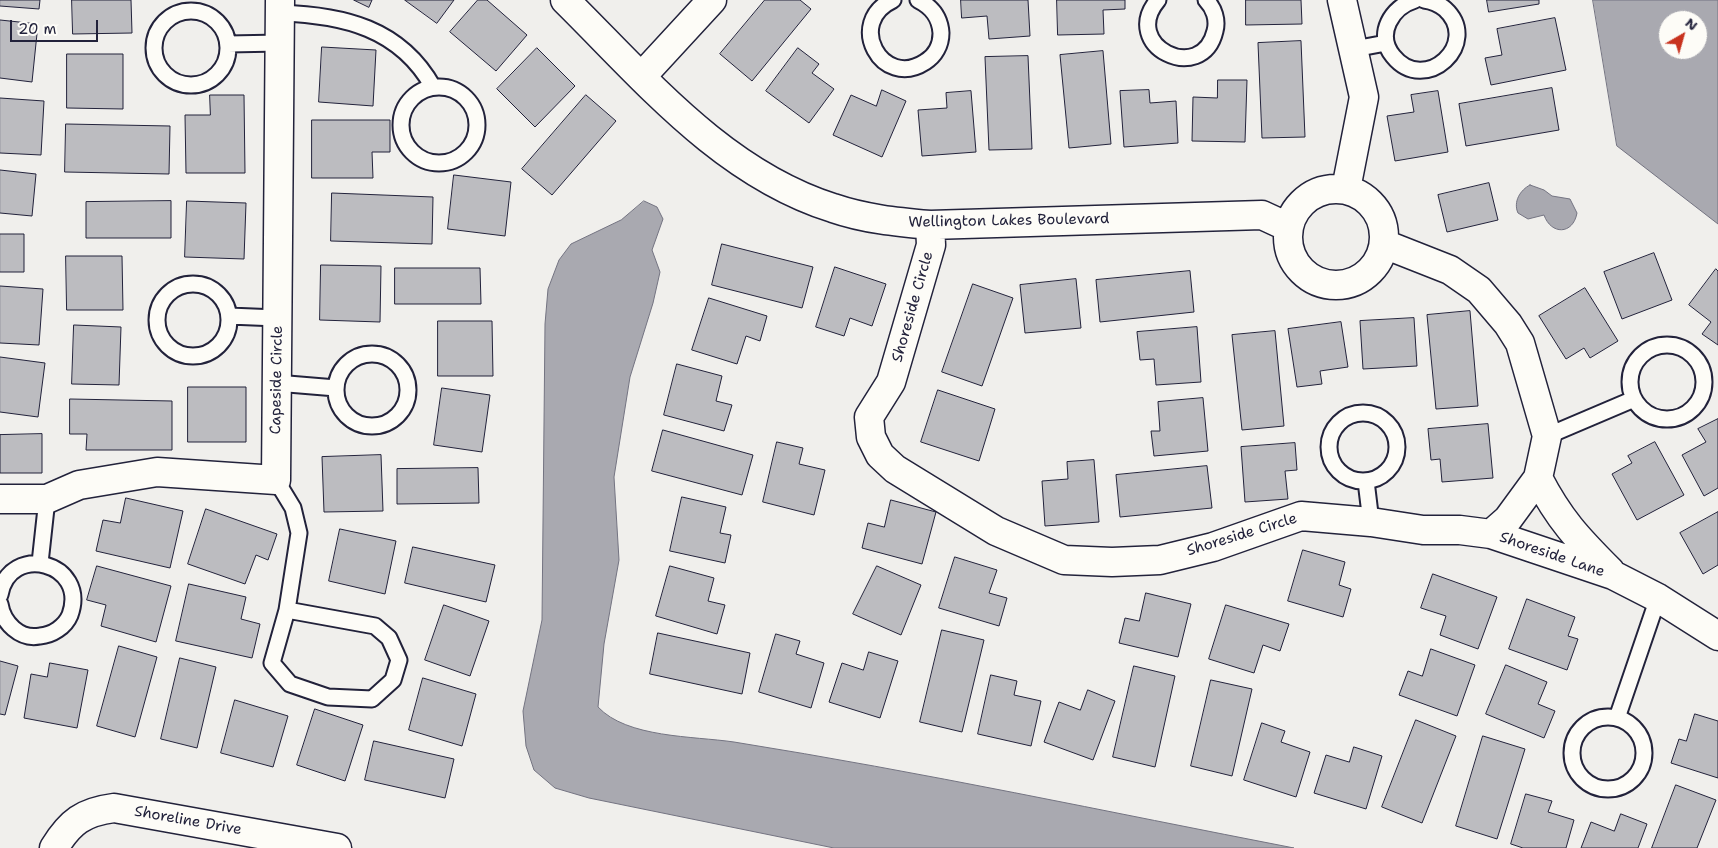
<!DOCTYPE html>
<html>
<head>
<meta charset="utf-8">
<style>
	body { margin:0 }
	#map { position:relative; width:1718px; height:848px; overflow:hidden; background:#f0efec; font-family:"Shantell Sans",sans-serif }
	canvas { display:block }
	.north { position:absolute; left:1658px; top:10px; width:50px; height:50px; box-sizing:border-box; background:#fdfcf7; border:1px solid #a5a5ac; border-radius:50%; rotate:38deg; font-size:14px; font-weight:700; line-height:20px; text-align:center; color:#22223b }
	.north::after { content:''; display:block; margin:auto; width:18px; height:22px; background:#c8321e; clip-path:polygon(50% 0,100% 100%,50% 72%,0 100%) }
	.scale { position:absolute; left:10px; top:20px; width:88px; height:22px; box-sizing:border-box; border:2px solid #22223b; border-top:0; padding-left:6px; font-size:15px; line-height:18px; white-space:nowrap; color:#22223b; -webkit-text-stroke:4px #fdfcf7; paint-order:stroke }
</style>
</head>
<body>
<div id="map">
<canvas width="1718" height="848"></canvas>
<div class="north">N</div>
<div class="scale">20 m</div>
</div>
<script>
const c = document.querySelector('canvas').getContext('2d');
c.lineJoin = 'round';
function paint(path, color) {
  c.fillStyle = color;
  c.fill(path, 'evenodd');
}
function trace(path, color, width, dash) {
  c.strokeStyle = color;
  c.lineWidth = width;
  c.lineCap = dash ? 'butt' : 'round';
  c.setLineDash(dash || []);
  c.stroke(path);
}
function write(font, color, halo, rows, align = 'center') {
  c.font = font + ' "Shantell Sans",sans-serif';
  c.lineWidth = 4;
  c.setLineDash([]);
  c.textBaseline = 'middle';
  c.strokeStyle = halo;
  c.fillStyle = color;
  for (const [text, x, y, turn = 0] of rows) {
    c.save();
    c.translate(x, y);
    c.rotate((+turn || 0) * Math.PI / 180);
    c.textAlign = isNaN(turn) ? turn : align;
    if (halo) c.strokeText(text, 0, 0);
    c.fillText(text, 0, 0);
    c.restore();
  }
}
const water = new Path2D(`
	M1593,0H1718V224L1617,146ZM1668,20H1698V50H1668Z
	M1530,185L1544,190L1552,196L1570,199L1577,213C1573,235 1551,235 1544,215L1528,219L1518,213C1513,202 1520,190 1530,185Z
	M644,201L657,207L663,219L652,250L660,272L653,303L630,377L614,477L619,560L604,644L598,707C627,738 693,736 734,742C922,772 1108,812 1294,848H834L589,798L555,788L534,770L526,746L523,711L542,620L545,324L548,289L559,260L571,244L621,220Z`);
const building = new Path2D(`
	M0,0H40L39,9L0,6Z
	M72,0H131L132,33L73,34Z
	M354,0H372L369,7Z
	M405,0H454L437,23Z
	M478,0H487L527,35L496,71L450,32Z
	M765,0H800L811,9L752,81L720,54Z
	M961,0H1028L1030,36L989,39L987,16L962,18Z
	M1057,0H1125V9L1103,10L1104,34L1058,35Z
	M1246,0H1301L1302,24L1246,25Z
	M1487,0H1539V4L1489,12Z
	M1555,18L1566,70L1491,85L1485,58L1502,55L1497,29Z
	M0,20L38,24L32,82L0,78Z
	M1301,41L1305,137L1262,138L1258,43Z
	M322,47L376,50L373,106L319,102Z
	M537,48L575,86L535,127L497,89Z
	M798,48L819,64L812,73L834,89L809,123L766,91Z
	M1103,51L1111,144L1069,148L1060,55Z
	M67,54H123V109L67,108Z
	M1028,56L1032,149L989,150L985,57Z
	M1218,80H1247L1245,142L1192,141L1193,97L1217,98Z
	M1552,88L1559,130L1466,146L1459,104Z
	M882,90L906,101L882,157L833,135L851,95L876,106Z
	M1149,90L1150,103L1176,101L1178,143L1124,147L1120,91Z
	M971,91L976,152L922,156L918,110L947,108L946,93Z
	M1438,91L1448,152L1395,161L1387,116L1414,112L1411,95Z
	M210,95H244L245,173H186L185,115H210Z
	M586,95L616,121L552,195L522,169Z
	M0,98L44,101L41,155L0,153Z
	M312,120H390V152H372L373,178H312Z
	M66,124L170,126L169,174L65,172Z
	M0,170L36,174L32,216L0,213Z
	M454,175L511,182L505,236L448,229Z
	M1489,183L1498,220L1447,232L1438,195Z
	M332,193L433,197L432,244L331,241Z
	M171,201V238H86V202Z
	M187,201L246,203L244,259L185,257Z
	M0,234H24V272H0Z
	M722,244L813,267L802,308L712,285Z
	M1654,253L1672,300L1622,319L1604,272Z
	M66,256H122L123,310H67Z
	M321,265L381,266L380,322L320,320Z
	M835,267L886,284L872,326L850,318L844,336L816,327Z
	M395,268H480L481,304H395Z
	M1716,269L1718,271V345L1702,334L1711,322L1689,305Z
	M1190,271L1194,312L1100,322L1096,280Z
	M1076,279L1081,328L1025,333L1020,285Z
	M973,284L1013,298L982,386L942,372Z
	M0,286L43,289L39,345L0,343Z
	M1585,288L1618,341L1590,358L1584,348L1566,359L1539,316Z
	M709,298L767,316L760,341L746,336L737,364L692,350Z
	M1470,311L1478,406L1436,409L1427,315Z
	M1414,318L1417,366L1363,369L1360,321Z
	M438,321H492L493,376H438Z
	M1341,322L1348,367L1320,371L1322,384L1297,387L1288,329Z
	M74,325L121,327L119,385L72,384Z
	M1197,327L1201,382L1156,385L1154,359L1140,360L1137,332Z
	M1275,331L1284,426L1242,430L1232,335Z
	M0,357L45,363L38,417L0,412Z
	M677,364L722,376L716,401L732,405L724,431L664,415Z
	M188,387H246V442H188Z
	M442,388L490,395L482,452L434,445Z
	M938,390L995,409L979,461L921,442Z
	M1203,398L1208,451L1154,456L1151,431H1160L1158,402Z
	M70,399L172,401V450H86L87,434H70Z
	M1718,419V488L1704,496L1682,455L1706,442L1698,429Z
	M1488,424L1493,478L1442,482L1440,459L1431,460L1428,429Z
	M663,430L753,455L742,495L652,471Z
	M42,434V473H0V435Z
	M777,442L803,448L799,464L825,470L814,515L763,502Z
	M1655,442L1684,495L1637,520L1612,474L1632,463L1628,456Z
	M1295,443L1297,470L1285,471L1288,499L1245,502L1241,447Z
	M381,455L383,511L324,512L322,457Z
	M1094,460L1099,522L1045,526L1042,481L1068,479L1067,462Z
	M1207,466L1212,508L1120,517L1116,475Z
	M478,468L479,503L397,504V469Z
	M682,497L726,507L720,533L731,535L725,563L670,551Z
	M126,498L183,511L170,568L96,551L103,520L120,523Z
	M891,500L936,512L922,564L862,548L868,523L884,527Z
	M206,509L277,534L268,560L256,555L245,584L188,564Z
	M1718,512V565L1703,574L1680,533Z
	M340,529L396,541L385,594L329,581Z
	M413,547L495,565L486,602L405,583Z
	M1303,550L1345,562L1339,585L1351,589L1343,617L1288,601Z
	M955,557L997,570L989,593L1007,598L999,626L939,608Z
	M97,566L171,586L156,642L101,626L106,605L87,600Z
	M670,566L714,578L708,601L725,605L717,634L656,616Z
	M877,566L921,585L901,635L853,614Z
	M1433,574L1497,597L1478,649L1440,635L1446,616L1421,608Z
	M189,584L246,597L241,619L260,624L252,658L176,641Z
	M1146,593L1191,604L1178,657L1119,643L1125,618L1139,621Z
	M1527,599L1575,617L1568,636L1578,639L1567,670L1509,649Z
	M444,605L489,621L470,676L425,660Z
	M1226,605L1289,624L1280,651L1263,645L1254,673L1209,659Z
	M942,630L984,640L962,732L920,722Z
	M658,633L750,653L742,694L650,674Z
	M776,634L800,641L796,654L824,663L811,708L759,692Z
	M119,646L157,657L135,737L97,726Z
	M1431,649L1475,665L1457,716L1399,695L1408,671L1422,676Z
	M869,652L898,661L880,718L829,702L842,663L863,670Z
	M180,658L216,667L197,748L161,739Z
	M0,661L18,666L5,715L0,714Z
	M50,663L88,670L77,728L24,718L31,674L47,677Z
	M1506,665L1547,682L1538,704L1555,711L1544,738L1486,714Z
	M1134,666L1175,676L1155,767L1113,757Z
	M991,675L1017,681L1014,695L1041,701L1031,746L978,734Z
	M423,678L476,694L462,746L409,730Z
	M1211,680L1252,689L1232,776L1191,766Z
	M1088,690L1115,701L1093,760L1044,742L1059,702L1080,710Z
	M235,700L288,716L273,767L221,753Z
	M315,709L363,725L345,781L297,765Z
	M1695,714L1718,721V778L1671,763L1679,739L1686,741Z
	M1416,720L1456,736L1422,823L1382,807Z
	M1262,723L1285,731L1281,742L1310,752L1296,797L1244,780Z
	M1483,736L1525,749L1497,839L1456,826Z
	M374,741L454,759L445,798L365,780Z
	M1354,747L1382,756L1366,809L1314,793L1326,755L1349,762Z
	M1676,785L1716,800L1697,848H1652Z
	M1526,794L1552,801L1548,812L1574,820L1566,848H1523L1511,844Z
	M1621,814L1647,824L1638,848H1581L1591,822L1614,831Z`);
const lane = new Path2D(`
	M893,0C845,22 882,90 925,62C935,56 941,45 941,33C940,17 932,7 918,0
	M1158,0C1119,46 1202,86 1215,31C1218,20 1214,8 1206,0
	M1415,0C1392,7 1375,34 1393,56C1425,96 1482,43 1445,9C1439,4 1432,1 1424,0
	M154 48a37 37 0 1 1 74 0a37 37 0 1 1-74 0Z
	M280,13C343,15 400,28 433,87
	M228,44L280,43
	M1354,49L1386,43
	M401 125a38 38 0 1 1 76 0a38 38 0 1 1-76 0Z
	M157 320a36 36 0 1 1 72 0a36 36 0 1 1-72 0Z
	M229,316L277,318
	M1630 382a37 37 0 1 1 74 0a37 37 0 1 1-74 0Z
	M336 390a36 36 0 1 1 72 0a36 36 0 1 1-72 0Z
	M276,383L336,388
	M1329 447a34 34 0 1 1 68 0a34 34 0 1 1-68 0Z
	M1547,436L1634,399
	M276,480L293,508L299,533L287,610L272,663L290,684L328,697L372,699L393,680L399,660L389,638L375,626L287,610
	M1366,481L1371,522
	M40,563L47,499
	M0,595C9,542 89,562 70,615C65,627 52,635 40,636C20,640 3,623 0,604
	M1572 753a36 36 0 1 1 72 0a36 36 0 1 1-72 0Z
	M1617,718L1658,598`);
const street = new Path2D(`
	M565,0C645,79 722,173 833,208C865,219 897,222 930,225L1262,215L1288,227
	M1342,0L1364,97L1346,189
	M642,76L712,0
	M1288 237a48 48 0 1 1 96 0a48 48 0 1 1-96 0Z
	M930,225L931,245L891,382L869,417L871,437L880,455L895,469L996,531L1064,560L1112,562L1160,560L1213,547L1301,516L1371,522L1423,530H1460L1491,534L1613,575L1658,598L1718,636
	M1384,244L1450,270L1479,290L1508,324L1520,343L1547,436L1538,478L1508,519L1491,534
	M1538,478C1559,519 1578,539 1610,571
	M0,499H47L79,485L157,472L276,480L280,0
	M54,848C70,822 83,812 114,808L337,848`);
const streetNames = [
	["Wellington Lakes Boulevard",1009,221,-1],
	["Shoreside Circle",913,307,-74],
	["Capeside Circle",277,380,-89],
	["Shoreside Circle",1242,535,-17],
	["Shoreside Lane",1552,555,19],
	["Shoreline Drive",188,821,10]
];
paint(water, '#a9a9b0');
trace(water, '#737381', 1);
paint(building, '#bcbcc0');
trace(building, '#22223b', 1);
trace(lane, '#22223b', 19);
trace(street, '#22223b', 31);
trace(lane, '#fdfcf7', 15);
trace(street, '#fdfcf7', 28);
write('15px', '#22223b', '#fdfcf7', streetNames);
</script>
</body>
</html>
